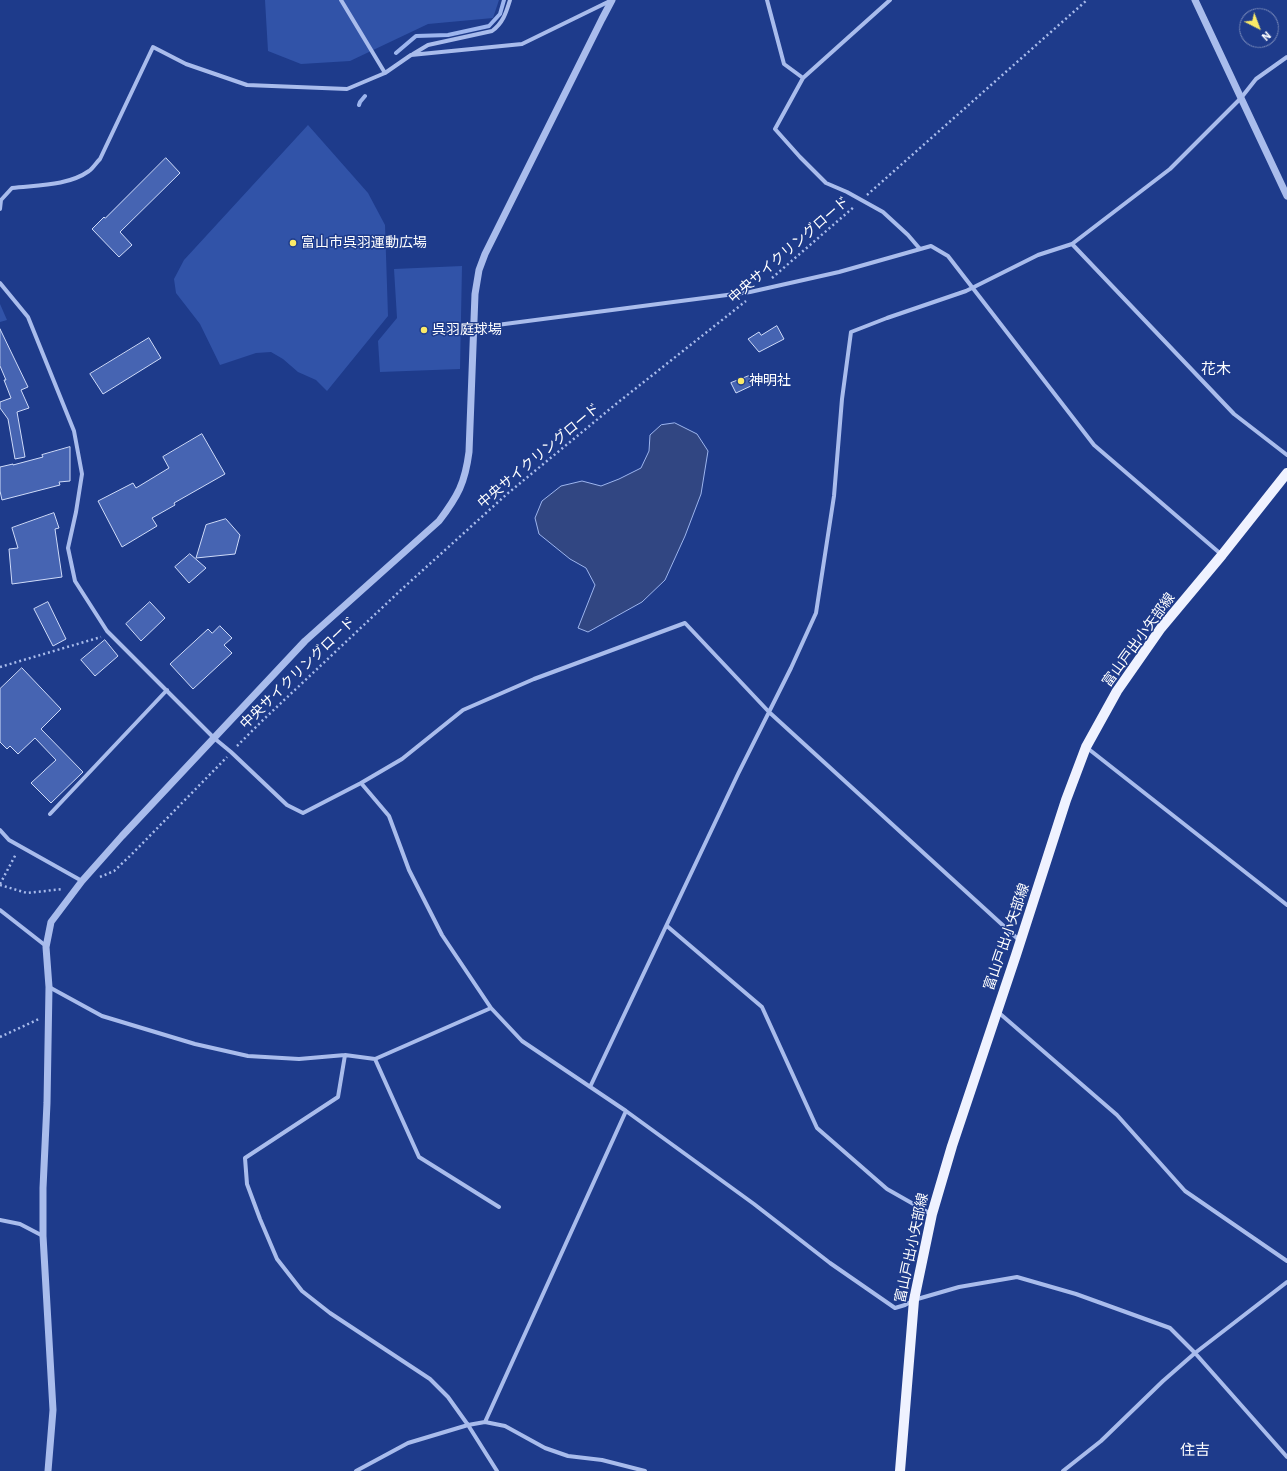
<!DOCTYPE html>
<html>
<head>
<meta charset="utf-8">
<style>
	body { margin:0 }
	#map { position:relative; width:1287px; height:1471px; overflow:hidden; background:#1e3b8b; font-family:"IBM Plex Sans",sans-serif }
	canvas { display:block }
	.north { position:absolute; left:1239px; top:8px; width:40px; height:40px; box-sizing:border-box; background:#1e3b8b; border:1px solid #7889b9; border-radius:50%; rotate:138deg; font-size:11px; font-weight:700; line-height:16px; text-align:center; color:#fff }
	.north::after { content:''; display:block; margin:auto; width:14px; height:18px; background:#fbea68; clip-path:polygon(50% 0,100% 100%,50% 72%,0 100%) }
</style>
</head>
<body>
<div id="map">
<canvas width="1287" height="1471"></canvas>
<div class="north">N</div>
</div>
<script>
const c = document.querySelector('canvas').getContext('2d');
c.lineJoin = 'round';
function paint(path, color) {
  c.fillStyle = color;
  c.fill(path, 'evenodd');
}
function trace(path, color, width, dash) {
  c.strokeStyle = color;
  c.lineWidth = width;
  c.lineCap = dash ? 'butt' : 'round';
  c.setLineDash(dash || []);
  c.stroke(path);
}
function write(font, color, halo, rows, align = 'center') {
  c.font = font + ' "IBM Plex Sans","Noto Sans JP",sans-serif';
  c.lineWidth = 3;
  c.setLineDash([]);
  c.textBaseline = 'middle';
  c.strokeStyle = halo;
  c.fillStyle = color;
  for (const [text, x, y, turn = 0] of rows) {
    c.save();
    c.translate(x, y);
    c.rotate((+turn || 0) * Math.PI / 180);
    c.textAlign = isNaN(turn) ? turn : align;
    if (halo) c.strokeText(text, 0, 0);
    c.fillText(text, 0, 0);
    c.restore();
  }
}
const green = new Path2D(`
	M265,0H499L493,18L428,24L350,61L301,64L268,51Z
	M308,125L368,193L385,225L388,316L327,391L316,380L298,372L283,359L271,352L256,353L220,365L200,324L176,293L174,279L184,260Z
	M462,266L460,369L380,372L378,341L397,318L394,269Z
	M0,304L7,320L0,322Z`);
const water = new Path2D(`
	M675,423L697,434L708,451L701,494L685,536L665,580L642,602L588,632L578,628L595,585L586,568L570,559L539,534L535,518L542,501L561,486L582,481L601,486L619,479L641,468L649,451L650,435L661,425Z`);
const stream = new Path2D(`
	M396,53L416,36L448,35L489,26L500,14L504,0
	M359,105L360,102L365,96`);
const building = new Path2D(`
	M166,158L180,173L120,232L132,245L119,257L92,229L104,217L105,218Z
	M777,326L784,339L759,352L748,339L759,332L761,335Z
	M0,329L28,387L21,390L29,408L17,412L25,457L15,459L8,419L0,408V402L11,398L4,380H6L0,366Z
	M149,338L161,358L103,394L90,374Z
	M749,376L753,385L736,393L731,383Z
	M202,434L225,474L174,503L175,505L152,518L157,526L122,547L98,501L133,483L136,488L169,468L163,457Z
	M70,447V481L59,482L60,485L2,500L0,491V467L13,464V465L43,457L42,455Z
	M54,513L59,528L55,529L62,577L12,584L9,549L18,548L12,528Z
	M226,519L240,535L235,554L196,558L206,525Z
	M190,554L206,568L189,583L175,567Z
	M48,602L66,639L53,646L34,609Z
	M150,602L165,618L141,641L126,624Z
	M220,626L232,638L224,645L232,653L193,689L170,664L208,629L212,633Z
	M105,640L118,656L95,676L81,660Z
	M22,668L61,709L41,729L83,772L51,803L31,783L56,760L35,738L18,754L10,746L7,749L0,742V689Z`);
const path = new Path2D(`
	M867,195L1087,0
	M772,278L855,206
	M0,667L101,637
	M237,746L263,720L402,589L507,494L616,404L746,301
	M100,877L114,871L132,854L227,757
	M0,884L16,854
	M0,885L27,893L63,889
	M0,1037L39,1019`);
const minor = new Path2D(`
	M341,0L385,73
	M767,0L784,64L803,78L775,129L800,157L826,183L847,192L883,212L908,235L920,249
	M413,54L428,45L492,31C503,23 506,13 510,0
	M803,78L890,0
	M0,209L1,200L12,188C37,185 68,186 89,171C93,168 96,163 100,159L153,47L186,64L247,85L347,89L385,73L411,55L522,44L610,1
	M1072,244L1234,414L1287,455
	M0,283L28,317L74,431L82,474L76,512L68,548L75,581L107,631L214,738L231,752L287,805L303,813L361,783L402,759L463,710L534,679L685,623L769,712L1019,940
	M474,328L750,292L839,272L931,246L948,256L1094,445L1222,555
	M1086,747L1287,905
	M361,783L389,816L409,870L442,935L491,1008L522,1041L626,1111L754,1204L830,1263L895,1308L905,1305L914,1300L959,1287L1017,1277L1076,1294L1170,1328L1195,1353L1287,1457
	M50,814L167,690
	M0,830L9,840L82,881
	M0,910L46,946
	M667,926L762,1007L817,1128L887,1189L931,1214
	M49,987L102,1016L195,1044L248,1056L299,1059L345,1055L338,1097L245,1158L247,1184L260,1219L277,1259L302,1291L330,1313L430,1379L448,1397L468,1425L497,1471
	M998,1012L1117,1115L1185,1191L1287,1261
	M345,1055L375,1059L491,1008
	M375,1059L419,1157L499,1207
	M590,1087L738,774L791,668L816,613L834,496L842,399L851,332L887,318L966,291L1038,255L1072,244L1170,169L1241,98L1256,79L1287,57
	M0,1220L20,1224L43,1236
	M485,1422L626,1111
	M356,1471L408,1443L468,1425L485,1422L505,1426L545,1448L568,1456L602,1460L645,1471
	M1063,1471L1101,1441L1163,1381L1195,1353L1287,1282`);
const tertiary = new Path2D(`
	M1195,0L1287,196
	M48,1471L53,1410L43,1236V1188L47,1103L49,987L46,947L51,922L82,881L122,836L305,641L439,521C458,496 465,483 469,452L475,294L479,270L485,254L602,19L612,0`);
const primary = new Path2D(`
	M900,1471L914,1300L932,1214L952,1146L1016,955L1066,800L1086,747L1117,691L1161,628L1222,555L1287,473`);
const markers = [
	[293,243,4,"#fbea68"],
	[424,330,4,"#fbea68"],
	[741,381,4,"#fbea68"]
];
const poiNames = [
	["富山市呉羽運動広場",301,243],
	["呉羽庭球場",432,330],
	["神明社",749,381]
];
const streetNames = [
	["中央サイクリングロード",789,250,-41],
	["中央サイクリングロード",539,456,-40],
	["富山戸出小矢部線",1139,640,-54],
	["中央サイクリングロード",298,673,-44],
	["富山戸出小矢部線",1007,937,-71],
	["富山戸出小矢部線",912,1248,-78]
];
const neighbourhoodNames = [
	["花木",1216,370],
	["住吉",1195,1451]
];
paint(green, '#3153a8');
paint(water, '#314682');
trace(water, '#9db5ee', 1);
trace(stream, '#9db5ee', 4);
paint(building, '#4664b2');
trace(building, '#cfdbf9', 1);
trace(path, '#a9bcec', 2.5, [2, 3]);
trace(minor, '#a9bcec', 4);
trace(tertiary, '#a9bcec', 7);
trace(primary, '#eff2ff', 10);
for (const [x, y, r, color] of markers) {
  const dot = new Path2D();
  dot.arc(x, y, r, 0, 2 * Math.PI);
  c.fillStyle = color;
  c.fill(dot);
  trace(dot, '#1e3b8b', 1.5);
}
write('14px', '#fff', '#1e3b8b', poiNames, 'left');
write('14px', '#fff', '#1e3b8b', streetNames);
write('15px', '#fff', '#1e3b8b', neighbourhoodNames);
</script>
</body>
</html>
